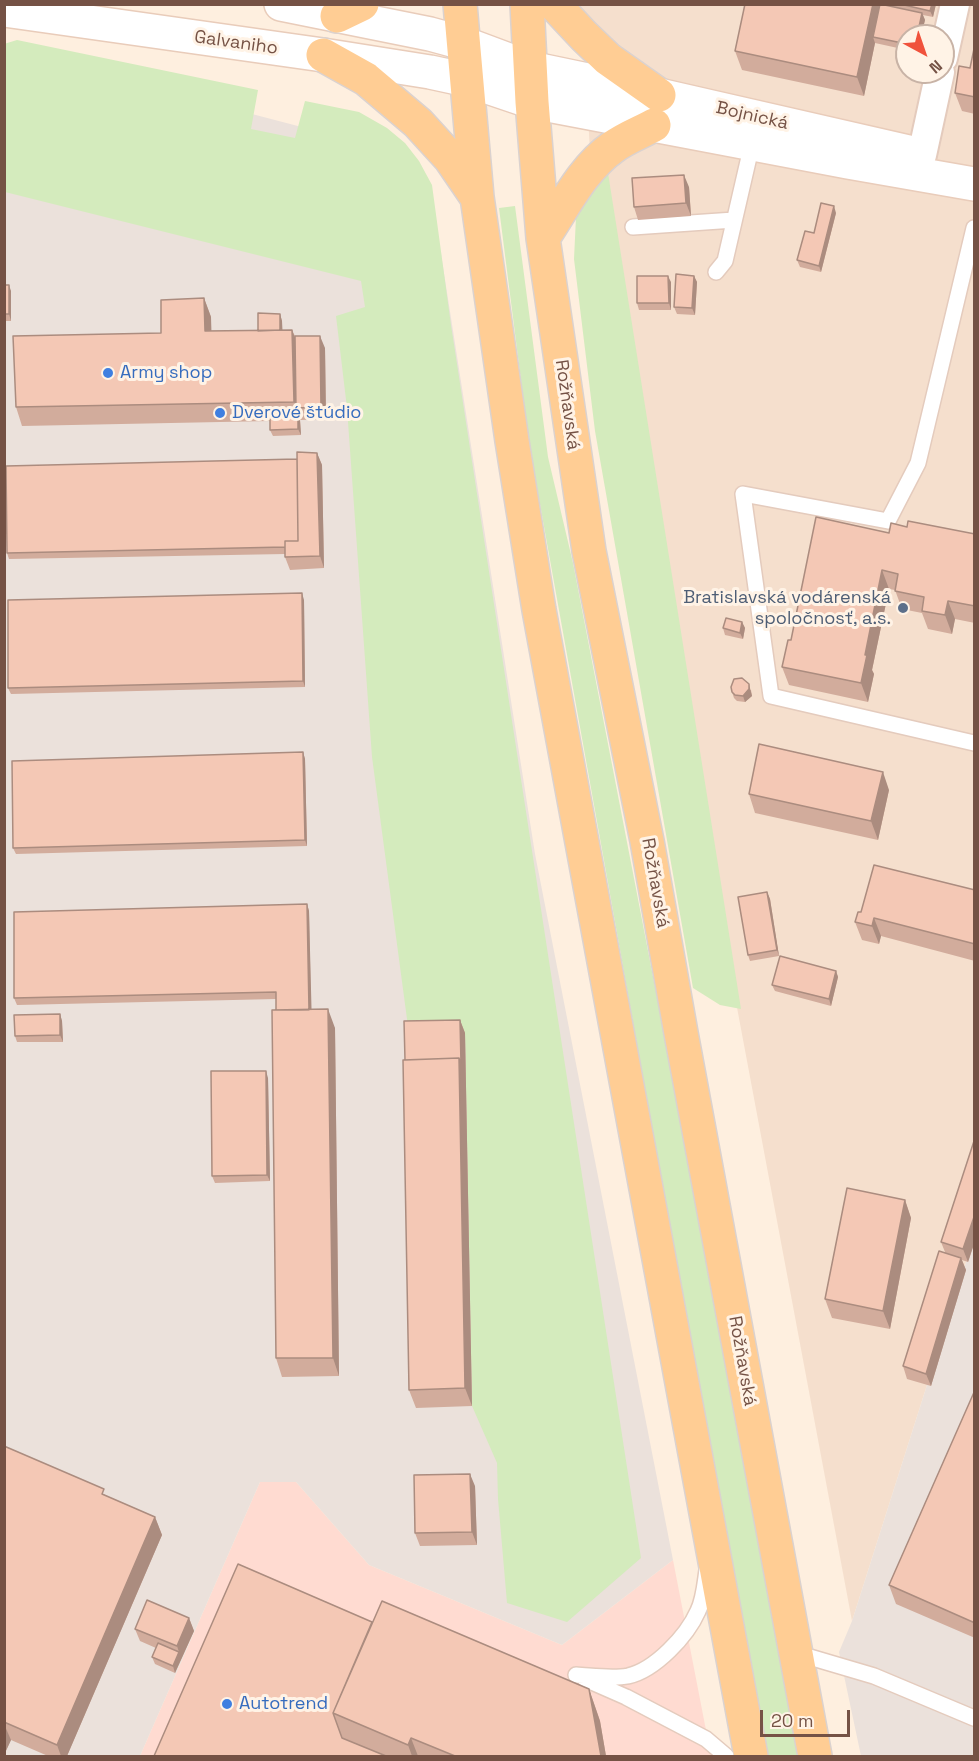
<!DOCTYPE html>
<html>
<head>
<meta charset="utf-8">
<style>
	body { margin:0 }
	#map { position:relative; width:979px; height:1761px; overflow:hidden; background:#feefdf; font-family:"Space Grotesk",sans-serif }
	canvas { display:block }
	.frame { position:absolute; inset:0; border:6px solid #755245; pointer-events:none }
	.north { position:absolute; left:895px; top:24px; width:60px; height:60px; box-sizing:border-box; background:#fff3e6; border:2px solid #c8b3a6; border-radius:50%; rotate:140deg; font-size:16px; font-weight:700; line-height:24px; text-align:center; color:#755245 }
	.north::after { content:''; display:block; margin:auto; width:21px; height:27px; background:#f0523c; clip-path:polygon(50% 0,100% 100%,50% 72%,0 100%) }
	.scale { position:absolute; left:760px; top:1710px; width:90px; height:27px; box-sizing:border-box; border:3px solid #755245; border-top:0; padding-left:8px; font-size:18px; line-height:21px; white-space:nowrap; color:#755245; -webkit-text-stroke:4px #fff3e6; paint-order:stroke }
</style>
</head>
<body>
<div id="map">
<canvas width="979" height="1761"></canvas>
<div class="frame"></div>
<div class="north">N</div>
<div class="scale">20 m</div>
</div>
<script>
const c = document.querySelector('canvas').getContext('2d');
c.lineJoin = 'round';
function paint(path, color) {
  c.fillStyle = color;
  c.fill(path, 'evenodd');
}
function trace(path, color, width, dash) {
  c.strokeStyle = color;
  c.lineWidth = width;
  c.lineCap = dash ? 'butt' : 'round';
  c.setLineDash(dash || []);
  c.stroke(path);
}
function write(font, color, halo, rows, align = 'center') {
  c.font = font + ' "Space Grotesk",sans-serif';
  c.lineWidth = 6;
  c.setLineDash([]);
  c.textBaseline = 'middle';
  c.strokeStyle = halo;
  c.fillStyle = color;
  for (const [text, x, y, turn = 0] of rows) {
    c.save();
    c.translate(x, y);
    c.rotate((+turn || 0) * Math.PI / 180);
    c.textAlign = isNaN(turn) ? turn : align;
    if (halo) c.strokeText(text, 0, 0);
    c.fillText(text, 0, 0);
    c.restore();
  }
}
const residential = new Path2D(`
	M580,5H974V1237L852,1621L595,250L584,37ZM907,36H943V72H907Z`);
const commercial = new Path2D(`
	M260,1482H296L369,1565L562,1645L673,1560L711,1756H140Z`);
const industrial = new Path2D(`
	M4,49L355,141L441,254L535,854L673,1560L562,1645L369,1565L296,1482H260L140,1756H5Z
	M974,1237V1756H861L839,1652L852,1621Z`);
const green = new Path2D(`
	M17,40L258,90L251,129L295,138L305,101L359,112L387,128L405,143L419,161L432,185L451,325L641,1558L567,1622L507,1603L498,1499L497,1463L472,1406L465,1033L409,1034L372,757L347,408L336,316L365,307L361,281L5,192L4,44Z
	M608,173L741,1009L720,1005L693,988L595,431L574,259L576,217L585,194Z
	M515,206L548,457L573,563L720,1323L801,1756H768L689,1334L529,443L499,208Z`);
const lane = new Path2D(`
	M633,227L734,220
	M974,228L918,463L888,521L743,494L771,696L974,743
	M716,272L725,261L752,144
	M796,1653L874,1676L974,1718
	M576,1675C593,1676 612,1679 628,1676C655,1670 687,1636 698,1611C704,1599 705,1583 707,1570
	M585,1679L626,1697L706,1739L726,1756`);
const street = new Path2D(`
	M943,58L955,4
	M922,155L940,72`);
const secondary = new Path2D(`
	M281,4L430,34L463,43L530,68L659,95L909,152
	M4,10L323,55L430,72L467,80L532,102L848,162L974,184`);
const primary = new Path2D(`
	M460,4L477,197L512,441L539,610L751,1756
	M527,4L532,102L543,238L589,551L647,841L681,1033L815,1756
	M554,4L584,36L608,59L659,95
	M337,16L362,4
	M323,55L366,79L418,123L450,158L476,196
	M543,238C564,207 582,169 613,147C625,138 641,132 654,125`);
const wall = new Path2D(`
	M745,4H936L933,17L923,15L925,20L921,36H907V50L875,43L864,96L742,70L735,51Z
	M975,44V114L962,111L955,93L970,68Z
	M689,187L691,216L638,220L634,207Z
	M836,213L821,272L800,267L797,260L814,233Z
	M694,276L697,282L695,315L677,314L674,307Z
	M671,282V310H639L637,303Z
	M4,285L11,291V321H4Z
	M204,298L211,317V331H258L280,314L282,321V330H292L295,336L325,348L326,419L300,420L301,435L273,436L270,430V421L22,426L16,407L161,333Z
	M317,453L322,465L324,568L290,570L285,557V554L9,559L7,553L297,459Z
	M907,527L975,534V623L955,619L952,634L928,629L922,613L902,609L895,590L889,589L872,670L874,674L868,702L789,685L782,667L791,640L889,533Z
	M304,600L305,687L11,694L8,688Z
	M742,622L745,628L743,639L725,635L723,628Z
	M751,690L752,696L745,702L737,701L734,698L732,692Z
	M303,752L305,759L307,846L16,854L13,848Z
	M889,790L878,840L755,813L749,794Z
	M975,890V961L881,936L879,944L862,940L855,922L861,912Z
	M767,892L770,899L779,956L750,961L748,955Z
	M307,904L309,911L311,1010L335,1028L339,1376L282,1377L276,1358V999L17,1005L14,998Z
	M836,971L838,977L831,1006L775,991L772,985Z
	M60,1014L62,1021L63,1042H17L15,1036Z
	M460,1020L465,1033L472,1406L416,1408L409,1390L405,1060Z
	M268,1078L270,1181L215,1183L212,1176Z
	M975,1141V1241L968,1262L962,1260L966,1270L931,1386L907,1379L903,1366L945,1252L941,1242Z
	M905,1200L911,1218L890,1329L832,1318L825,1299Z
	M975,1390V1638L896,1604L889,1585Z
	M4,1446L107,1496L155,1517L162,1535L67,1756H48L11,1740L4,1755Z
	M475,1486L477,1545L420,1546L415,1533Z
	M189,1618L194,1631L175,1673L155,1664L152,1657L156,1648L140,1641L135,1629Z
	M372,1622L589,1689L600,1721L606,1756H154Z`);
const shadedWall = new Path2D(`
	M873,4H880L873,37L875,43L864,96L857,77Z
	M932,4H936L933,17L930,11Z
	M922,13L925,20L921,36H917Z
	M684,175L689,187L691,216L686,203Z
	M834,206L836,213L821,272L819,266Z
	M668,276L671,282V310L669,303Z
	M694,276L697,282L695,315L692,308Z
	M9,285L11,291V321L9,314Z
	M204,298L211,317L212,350L205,331Z
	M280,314L282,321L283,341L280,334Z
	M292,330L299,348L296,408L300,420L301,435L298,429V414L294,402Z
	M320,336L325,348L326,419L321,407Z
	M317,453L322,465L324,568L320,556Z
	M882,570L889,589L872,670L874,674L868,702L861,683L865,655Z
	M302,593L304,600L305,687L303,681Z
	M948,601L955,619L952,634L945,615Z
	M742,622L745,628L743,639L740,633Z
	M749,684L752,696L745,702L743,696Z
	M303,752L305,759L307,846L305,840Z
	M883,772L889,790L878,840L871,821Z
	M767,892L770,899L779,956L777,950Z
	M307,904L309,911L312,1028L309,1022Z
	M874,918L881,936L879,944L872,926Z
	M836,971L838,977L831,1006L829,999Z
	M328,1009L335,1028L339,1376L333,1358Z
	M60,1014L62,1021L63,1042L60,1035Z
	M460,1020L465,1033L472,1406L465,1388L459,1058Z
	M266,1071L268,1078L270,1181L267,1175Z
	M905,1200L911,1218L890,1329L883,1311Z
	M975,1214V1241L968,1262L963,1249Z
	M961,1258L966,1270L931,1386L926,1374Z
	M470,1474L475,1486L477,1545L472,1532Z
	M155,1517L162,1535L67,1756H61L57,1745Z
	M189,1618L194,1631L175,1673L173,1666L179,1652L177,1646Z
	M589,1689L600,1721L606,1756H601Z
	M4,1724L11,1740L4,1755Z
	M411,1738L418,1756H412L408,1745Z`);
const building = new Path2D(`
	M745,4H873L857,77L735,51Z
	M880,4L922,13L917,36H907V44L873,37Z
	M900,4H932L930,11Z
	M975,44V97L955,93L959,66L970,68Z
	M684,175L686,203L634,207L632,178Z
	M821,203L834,206L819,266L797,260L805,231L814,233Z
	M676,274L694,276L692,308L674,307Z
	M637,276H668L669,303H637Z
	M4,285H9V314H4Z
	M204,298L205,331L292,330L294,402L16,407L13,336L161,333V300Z
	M258,313L280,314V330L258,331Z
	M295,336H320L321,407L296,408Z
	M270,414H298V429L270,430Z
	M297,452L317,453L320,556L285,557V541H298Z
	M297,459L298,541H285V547L7,553L6,466Z
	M816,517L889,533L891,523L907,527L908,521L975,534V606L948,601L945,615L922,611L924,597L895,591L898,574L882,570L865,655H867L861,683L782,667L788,640H791Z
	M302,593L303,681L8,688V600Z
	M726,618L742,622L740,633L723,628Z
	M742,678L749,684V689L743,696L735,695L732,692L731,687L734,679Z
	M759,744L883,772L871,821L749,794Z
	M303,752L305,840L13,848L12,761Z
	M874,865L975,890V944L874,918L872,926L855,922L858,912H861Z
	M767,892L777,950L748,955L738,897Z
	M307,904L309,1010H276V992L14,998V912Z
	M780,956L836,971L829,999L772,985Z
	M328,1009L333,1358H276L272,1010Z
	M60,1014V1035L15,1036L14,1015Z
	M460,1020L461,1064L459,1058L405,1060L404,1021Z
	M459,1058L465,1388L409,1390L403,1060Z
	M211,1071H266L267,1175L212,1176Z
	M974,1141L975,1214L963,1249L941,1242Z
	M847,1188L905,1200L883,1311L825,1299Z
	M939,1251L961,1258L926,1374L903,1366Z
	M975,1390V1623L889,1585Z
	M4,1446L104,1489L102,1494L155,1517L57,1745L4,1722Z
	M470,1474L472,1532L415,1533L414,1475Z
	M238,1564L372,1622L333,1713L342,1738L386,1756H154Z
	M147,1600L189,1618L177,1646L135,1629Z
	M382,1601L589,1689L601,1756H455L411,1738L408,1745L333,1713Z
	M158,1643L179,1652L173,1666L152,1657Z`);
const markers = [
	[108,373,6,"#3f7fe0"],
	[220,413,6,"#3f7fe0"],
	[903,608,6,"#5c6f8a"],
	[227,1704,6,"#3f7fe0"]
];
const streetNames = [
	["Galvaniho",236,43,8],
	["Bojnická",752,116,13],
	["Rožňavská",567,405,82],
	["Rožňavská",655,883,80],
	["Rožňavská",742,1361,80]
];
const shopNames = [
	["Army shop",120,373],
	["Dverové štúdio",232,413],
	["Autotrend",239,1704]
];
const serviceNames = [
	["Bratislavská vodárenská",891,598],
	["spoločnosť, a.s.",891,619]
];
paint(residential, '#f5dfcd');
paint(commercial, '#ffdbd1');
paint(industrial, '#ebe1db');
paint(green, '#d4ebbd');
trace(lane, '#e4cbbd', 18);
trace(street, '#e4cbbd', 32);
trace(secondary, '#e9ccba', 36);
trace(primary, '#dbd2cf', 36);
trace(lane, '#fff', 15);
trace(street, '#fff', 28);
trace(secondary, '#fff', 33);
trace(primary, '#ffcd94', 33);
paint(wall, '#d2ac9c');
paint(shadedWall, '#ab8c7f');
paint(building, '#f4c8b5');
trace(building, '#ab8c7f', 1.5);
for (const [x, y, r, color] of markers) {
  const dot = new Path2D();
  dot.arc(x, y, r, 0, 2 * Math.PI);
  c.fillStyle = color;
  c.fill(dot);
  trace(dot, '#fff3e6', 2);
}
write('18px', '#755245', '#fff3e6', streetNames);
write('18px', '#366cbe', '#fff3e6', shopNames, 'left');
write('18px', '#4e5e75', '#fff3e6', serviceNames, 'right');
</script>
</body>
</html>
